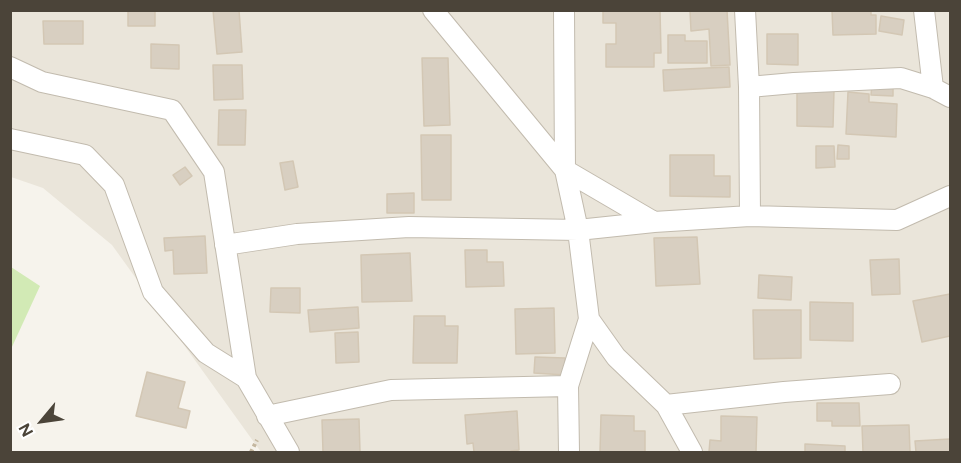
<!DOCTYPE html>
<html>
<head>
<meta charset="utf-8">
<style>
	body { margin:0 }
	#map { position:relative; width:961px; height:463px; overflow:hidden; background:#f6f3ec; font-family:Figtree,sans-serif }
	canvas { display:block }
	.frame { position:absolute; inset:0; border:12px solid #4b4439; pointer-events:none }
	.north { position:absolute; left:12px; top:391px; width:60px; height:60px; -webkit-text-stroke:4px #fff; paint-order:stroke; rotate:241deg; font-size:16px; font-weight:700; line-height:24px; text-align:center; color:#4b4439 }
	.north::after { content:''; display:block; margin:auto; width:21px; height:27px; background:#4b4439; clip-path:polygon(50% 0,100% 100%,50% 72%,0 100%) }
</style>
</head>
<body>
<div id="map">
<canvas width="961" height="463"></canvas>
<div class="frame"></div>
<div class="north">N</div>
</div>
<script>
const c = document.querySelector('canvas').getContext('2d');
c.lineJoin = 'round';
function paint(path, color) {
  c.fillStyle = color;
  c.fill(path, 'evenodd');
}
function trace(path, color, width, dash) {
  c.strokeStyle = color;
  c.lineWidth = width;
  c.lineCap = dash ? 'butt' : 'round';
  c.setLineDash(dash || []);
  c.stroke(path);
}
const residential = new Path2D(`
	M11,11H950V452H261L112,245L43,188L11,177Z`);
const green = new Path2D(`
	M11,267L40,286L11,349Z`);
const building = new Path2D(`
	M128,10H155V26H128Z
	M213,10H239L242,52L217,54Z
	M603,10H660L661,53H654V67H606V44H616V23H603Z
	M690,10H727L730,65L711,66L709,29L691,31Z
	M832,10H871V15H876V34L833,35Z
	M881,16L904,20L902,35L879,31Z
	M43,21H83V44H44Z
	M767,34H798V65L767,64Z
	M668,35H685V41H707V63H668Z
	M151,44L179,45V69L151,68Z
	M422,58H448L450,125L424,126Z
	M213,65H242L243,99L214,100Z
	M729,67L730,87L664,91L663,70Z
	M872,84H893V96L871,95Z
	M797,89L834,90L833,127L797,126Z
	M848,92L869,94V102L897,104L896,137L846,134Z
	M219,110H246L245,145H218Z
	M421,135H451V200H422Z
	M838,145L849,146V159H837Z
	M816,146H834L835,167L816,168Z
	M670,155H714V176H730V197L670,196Z
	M293,161L298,187L285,190L280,163Z
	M185,167L192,176L180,185L173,175Z
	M414,193V213H387V194Z
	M205,236L207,273L174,274L173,250L165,251L164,238Z
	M697,237L700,284L656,286L654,238Z
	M465,250H487V262H503L504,286L466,287Z
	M410,253L412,301L362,302L361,255Z
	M899,259L900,294L872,295L870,260Z
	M759,275L792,277L791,300L758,298Z
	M271,288H300V313L270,312Z
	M950,294V336L922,342L913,301Z
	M810,302L853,303V341L810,340Z
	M358,307L359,328L310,332L308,310Z
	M554,308L555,353L516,354L515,309Z
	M753,310H801V358L754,359Z
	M414,316H445V326H458L457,363H413Z
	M358,332L359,362L336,363L335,333Z
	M535,357L565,358V375L534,373Z
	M147,372L185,382L178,408L190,411L186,428L136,416Z
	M817,403H859L860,426H832V421H817Z
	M517,411L519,450L511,451V452H474L473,443L467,444L465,415Z
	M601,415L634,416V431H645V452H600Z
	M721,416L757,417L756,452H709L710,440L721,441Z
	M359,419L360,452H323L322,420Z
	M909,425L910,452H863L862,426Z
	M950,439V452H916L915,441Z
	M805,444L845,446V452H805Z`);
const path = new Path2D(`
	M251,452L257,440`);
const minor = new Path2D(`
	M433,10L565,170L654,222
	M564,10L565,170L578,230L589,319L616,357L666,405L692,452
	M745,10L749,87L750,216
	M924,10L933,88
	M10,67L42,82L172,110L214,172L246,378L289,452
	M749,87L794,83L901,78L933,88L950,97
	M10,139L85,155L114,185L153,292L206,353L246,378
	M225,245L297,234L409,227L578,230L654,222L750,216L897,220L950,196
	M666,405L784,392L890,384
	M267,416L391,390L568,386
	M569,452L568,386L589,319`);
paint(residential, '#eae5da');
paint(green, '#d2eab5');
paint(building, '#d8cfc1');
trace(building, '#d3c7b4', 1.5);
trace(minor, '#c2bbae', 22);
trace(path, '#c4b79f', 4, [3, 3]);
trace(minor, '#fff', 20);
</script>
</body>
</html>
